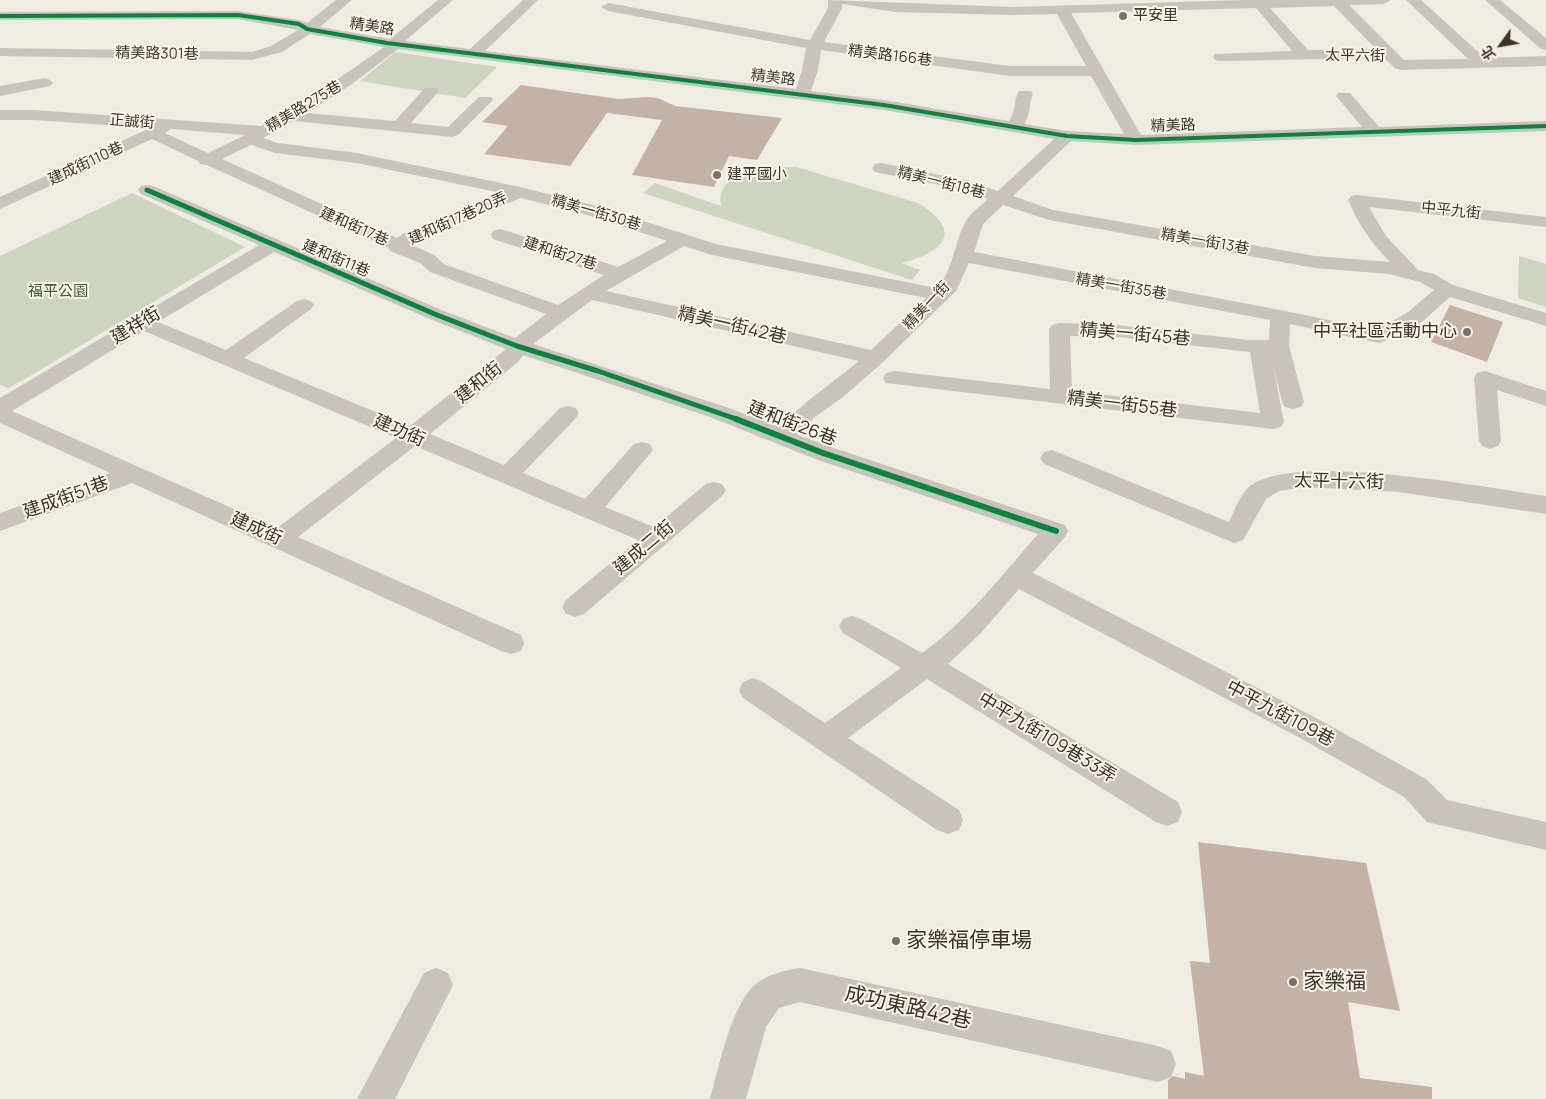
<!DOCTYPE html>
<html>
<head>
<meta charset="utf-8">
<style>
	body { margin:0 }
	#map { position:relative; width:1546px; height:1099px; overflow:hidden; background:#efece4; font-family:Manrope,"Noto Sans TC",sans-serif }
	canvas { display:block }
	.north { position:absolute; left:1476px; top:20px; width:50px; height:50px; -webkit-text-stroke:4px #fbf6ec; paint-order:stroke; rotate:238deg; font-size:14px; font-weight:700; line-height:20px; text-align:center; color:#3a312a }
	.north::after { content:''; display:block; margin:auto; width:18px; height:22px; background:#3a312a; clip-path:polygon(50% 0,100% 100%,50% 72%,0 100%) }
</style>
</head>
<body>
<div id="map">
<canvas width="1546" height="1099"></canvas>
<div class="north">北</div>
</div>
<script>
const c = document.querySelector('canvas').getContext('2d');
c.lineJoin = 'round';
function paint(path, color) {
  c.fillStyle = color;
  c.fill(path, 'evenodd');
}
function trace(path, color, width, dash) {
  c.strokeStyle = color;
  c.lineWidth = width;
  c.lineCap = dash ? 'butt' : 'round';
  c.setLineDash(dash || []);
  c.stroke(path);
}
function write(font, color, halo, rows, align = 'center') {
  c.font = font + ' Manrope,"Noto Sans TC",sans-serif';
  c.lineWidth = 4;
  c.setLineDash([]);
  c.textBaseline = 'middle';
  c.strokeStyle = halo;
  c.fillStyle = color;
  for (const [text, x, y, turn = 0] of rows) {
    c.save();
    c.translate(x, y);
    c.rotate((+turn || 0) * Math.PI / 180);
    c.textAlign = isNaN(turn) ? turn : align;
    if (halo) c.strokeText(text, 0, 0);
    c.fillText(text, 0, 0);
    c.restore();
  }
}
const green = new Path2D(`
	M395,52L497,67L465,98L360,81Z
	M796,167L918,203C965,231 944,253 901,263L920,270L912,280L643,193L655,183L721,206C715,168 770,167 796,167Z
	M132,193L245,247L25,379L8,388L0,385V256Z
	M1519,256L1546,264V307L1518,298Z`);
const building = new Path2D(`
	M521,85L618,99L647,97L658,98L675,106L782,118L757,160L729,156L714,187L632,175L662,120L607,113L570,166L484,154L508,126L482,122Z
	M1450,305L1503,322L1487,362L1431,342Z
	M1198,842L1366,863L1400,1011L1348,1002L1360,1078L1432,1087V1099H1168V1080L1173,1076L1185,1079V1072L1204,1076L1190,961L1210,963Z`);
const minor = new Path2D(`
	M336,0H352L320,27L390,39L438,0H453L405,41L470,49L523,0H538L485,51L796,89L802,70L806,48L608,11L601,7L608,3L810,40L828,8V0L1013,7L1244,0H1391L1384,4L1349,5L1404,60L1468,59L1406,0H1421L1485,58L1546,56V66L1400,70L1395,68L1384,58L1220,61L1215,60L1213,57L1215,54L1292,51L1256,8L1071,13L1141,135L1362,127L1336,96L1338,93H1350L1379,127L1546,121V131L1136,145L1071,141L1013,196L1053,210L1315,256L1390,262C1372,244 1358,224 1348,200L1351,196L1357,195L1546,217V227L1369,207L1386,236L1418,270L1434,274L1453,285L1546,313V326L1450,297L1423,321L1395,337L1379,343L1290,324L1289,346L1304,402L1301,407L1293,409L1285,407L1282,402L1273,365L1284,422L1281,427L1273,429L886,383L883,378L886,373L894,371L1050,389L1049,329L1052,325L1059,323L1117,325L1249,340H1269L1270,320L969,263L956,291L882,363L843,397L815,417L798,435L831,447L1065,525L1068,531L1065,537L1033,573L1320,720L1426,779L1447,800L1546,822V850L1427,822L1404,797L1300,738L1019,589L980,634L948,664L1178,802L1182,812L1178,822L1167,826L1156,822L927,679L848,738L959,810L963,820L959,830L948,834L937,830L743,698L739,690L743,682L753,678L763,682L825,723L901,668L843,633L839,626L843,619L852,616L861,619L922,653C967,621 1002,575 1038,534L815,459L710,417L523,355L518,362L430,434L504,465L560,408L568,406L576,408L579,413L576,418L523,473L585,499L634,444L642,442L650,444L653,450L605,507L654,527L706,484L714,482L722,484L726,490L722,496L584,614L575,617L566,614L562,607L566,600L638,540L415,446L298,537L521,635L524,643L521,651L511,654L501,651L132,483L0,531V513L110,473L0,423V398L259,245L141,194L138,190L141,186L147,185L153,186L444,311L515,338L546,314L430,272L420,263L390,251L389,248L207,165L200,164L198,161L152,139L0,209V197L150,128L34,120H0V110H34L261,126L319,92L384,47L310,34L282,52L252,60L0,56V48L252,52L271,46L298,30L238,19L0,20V12L238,11L299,20L307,23ZM842,4L895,12L1013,15L1057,14L1086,66H1010L824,42L842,8ZM1334,6L1376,49L1308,50L1270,8ZM398,49L884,110L1054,139L998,191L965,180L881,163L875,164L872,168L875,172L961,189L988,199C981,206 970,213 966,221C954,241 954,271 936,288L716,244L593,205L520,187L357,153L278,143L263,138L293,121L452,137L458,135L493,100L491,97H479L448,127L411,123L439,91L437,88H425L395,121L307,113L352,84ZM821,50L1010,76H1091L1124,134L1067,131L1024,124C1032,111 1028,106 1033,94L1031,91H1019C1013,101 1016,111 1009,121L884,100L811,91L818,70ZM171,129L245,135L208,153L165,133ZM251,145L275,153L357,163L501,193L404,233L397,238L222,159ZM521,198L581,213L667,241L618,267L507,231L500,229L493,231L491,235L493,239L604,275L558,305L444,264L434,255L412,245L418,241ZM1003,205L1049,220L1315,268L1389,274L1420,282L1434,290L1408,312L1377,330L1280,310L974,252L983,224ZM684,246L712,255L926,298L871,350L606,291ZM274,252L430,319L506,349L410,426L244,358L311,309L314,305L311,301L304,299L297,301L226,350L158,322ZM592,300L859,361C832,383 803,403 779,427L726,407L533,344ZM144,331L396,438L277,528L12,411ZM1070,336L1117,337L1250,352L1260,413L1072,391Z
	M1485,0H1500L1546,38V50L1541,49Z
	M45,78L50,80L53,83L50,86L0,96V86Z
	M1485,371L1546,391V406L1497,390L1501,441L1498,446L1490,449L1482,446L1479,441L1474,378L1477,373Z
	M1052,450L1229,522C1234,511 1241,493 1250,486C1295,451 1487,488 1546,496V514L1399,492L1305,487L1279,491L1266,499L1243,540L1234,543L1044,464L1040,458L1044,452Z
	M436,968L448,973L453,985L395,1099H357L424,973Z
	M800,968L1158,1046L1171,1051L1176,1064L1171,1077L1158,1082L800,1002L779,1008L766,1027L746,1099H710C718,1070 732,1001 757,983C769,974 786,970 800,968Z`);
const cyclewayFar2 = new Path2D(`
	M0,16L238,15L299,24L307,29L387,43L884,105L1067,136L1136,140L1546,126`);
const cyclewayFar1 = new Path2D(`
	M147,190L437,315L517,346L598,371L739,420`);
const cycleway = new Path2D(`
	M736,419L823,453L1056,531`);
const markers = [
	[1123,16,5,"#79726b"],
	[717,175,5,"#79726b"],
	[1467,332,5,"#79726b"],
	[896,941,5,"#79726b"],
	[1293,982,5,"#79726b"]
];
const farPoinames = [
	["平安里",1133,16],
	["建平國小",727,175]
];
const farStreetnames = [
	["精美路",372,27,9],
	["精美路301巷",157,54,1],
	["精美路166巷",890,56,7],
	["太平六街",1355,56,1],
	["精美路",773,78,7],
	["精美路275巷",304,107,-31],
	["正誠街",132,122,4],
	["精美路",1173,126,-2],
	["建成街110巷",86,164,-25],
	["精美一街18巷",941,183,14],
	["中平九街",1451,211,6],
	["精美一街30巷",596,213,16],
	["建和街17巷20弄",458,219,-24],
	["建和街17巷",354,227,24],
	["精美一街13巷",1205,242,10],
	["建和街27巷",560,254,18],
	["建和街11巷",336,259,23],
	["精美一街35巷",1121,287,10],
	["精美一街",927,306,-47]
];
const farParknames = [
	["福平公園",58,292]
];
const streetNames = [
	["建祥街",136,326,-31],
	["精美一街42巷",732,326,13],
	["精美一街45巷",1135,335,5],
	["建和街",479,383,-39],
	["精美一街55巷",1122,405,7],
	["建和街26巷",792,424,21],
	["建功街",399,431,23],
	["太平十六街",1339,482,1],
	["建成街51巷",66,498,-20],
	["建成街",256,529,24],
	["建成二街",644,548,-40],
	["中平九街109巷",1280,714,28],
	["中平九街109巷33弄",1047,738,31]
];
const poiNames = [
	["中平社區活動中心",1457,332]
];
const nearPoinames = [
	["家樂福停車場",906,941],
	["家樂福",1303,982]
];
const nearStreetnames = [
	["成功東路42巷",908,1008,13]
];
paint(green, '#cdd5be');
paint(building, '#c3b2a5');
paint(minor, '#c8c4bd');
trace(cyclewayFar2, '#00873e', 4);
trace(cyclewayFar1, '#00873e', 5);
trace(cycleway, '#00873e', 6);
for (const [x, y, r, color] of markers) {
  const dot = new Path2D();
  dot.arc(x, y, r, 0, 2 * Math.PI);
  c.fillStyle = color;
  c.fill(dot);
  trace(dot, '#fbf6ec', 2);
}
write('15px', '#3a312a', '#fbf6ec', farPoinames, 'left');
write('15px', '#3a312a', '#fbf6ec', farStreetnames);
write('15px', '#43592d', '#fbf6ec', farParknames);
write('18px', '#3a312a', '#fbf6ec', streetNames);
write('18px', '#3a312a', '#fbf6ec', poiNames, 'right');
write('21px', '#3a312a', '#fbf6ec', nearPoinames, 'left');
write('21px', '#3a312a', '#fbf6ec', nearStreetnames);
</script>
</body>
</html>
